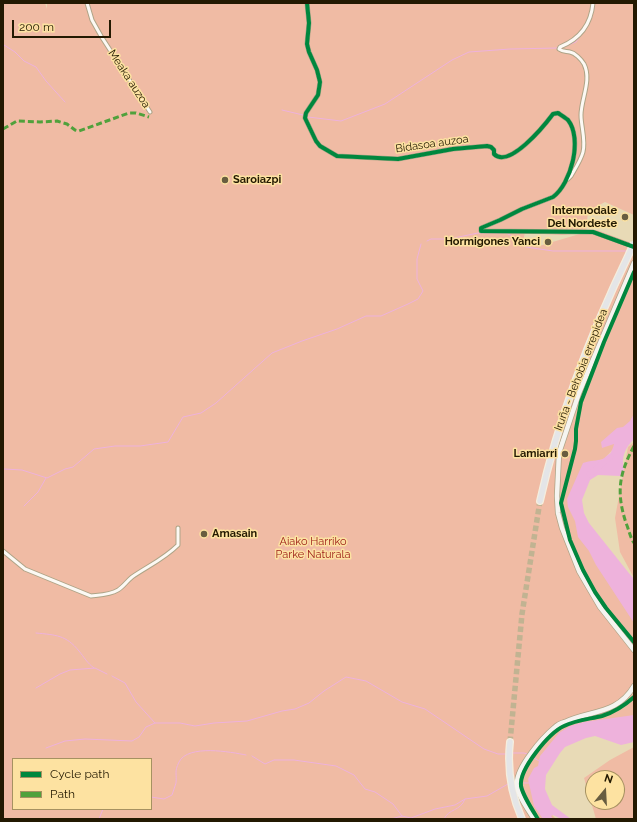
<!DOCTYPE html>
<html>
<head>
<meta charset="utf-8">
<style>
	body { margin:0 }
	#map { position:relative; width:637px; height:822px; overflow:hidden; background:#e8dab6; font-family:Raleway,sans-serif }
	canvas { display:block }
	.frame { position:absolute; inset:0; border:4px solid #231901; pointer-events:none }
	.legend { position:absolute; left:12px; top:758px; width:140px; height:52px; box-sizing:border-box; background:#fde2a1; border:1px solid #a69261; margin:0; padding:5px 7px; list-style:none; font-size:12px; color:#231901 }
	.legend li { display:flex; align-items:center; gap:8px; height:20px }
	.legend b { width:20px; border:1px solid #a69261 }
	.north { position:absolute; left:585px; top:770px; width:40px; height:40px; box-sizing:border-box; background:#fde2a1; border:1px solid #a69261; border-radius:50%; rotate:18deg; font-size:11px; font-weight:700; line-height:16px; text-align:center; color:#231901 }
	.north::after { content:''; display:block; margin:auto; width:14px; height:18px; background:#685d40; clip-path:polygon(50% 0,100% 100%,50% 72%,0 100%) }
	.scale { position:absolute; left:12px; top:20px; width:99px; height:18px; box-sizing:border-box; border:2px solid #231901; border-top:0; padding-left:5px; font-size:12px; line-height:14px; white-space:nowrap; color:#231901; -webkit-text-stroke:3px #fde2a1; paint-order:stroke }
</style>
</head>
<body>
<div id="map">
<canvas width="637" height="822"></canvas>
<div class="frame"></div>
<ul class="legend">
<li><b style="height:5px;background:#00873e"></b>Cycle path</li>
<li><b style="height:5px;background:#50a13c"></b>Path</li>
</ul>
<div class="north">N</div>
<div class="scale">200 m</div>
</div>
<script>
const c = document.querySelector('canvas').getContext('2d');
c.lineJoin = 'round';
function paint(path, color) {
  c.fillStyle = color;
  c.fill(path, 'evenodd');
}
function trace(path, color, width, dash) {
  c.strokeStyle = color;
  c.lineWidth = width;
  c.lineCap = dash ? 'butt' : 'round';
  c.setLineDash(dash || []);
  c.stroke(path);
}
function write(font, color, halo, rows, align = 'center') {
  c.font = font + ' Raleway,sans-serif';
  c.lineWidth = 3;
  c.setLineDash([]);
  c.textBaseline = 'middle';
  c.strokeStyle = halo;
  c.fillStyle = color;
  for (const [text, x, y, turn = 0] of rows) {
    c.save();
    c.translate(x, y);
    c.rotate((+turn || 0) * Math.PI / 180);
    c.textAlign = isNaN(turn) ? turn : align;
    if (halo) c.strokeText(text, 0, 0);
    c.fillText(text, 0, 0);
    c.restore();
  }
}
const green = new Path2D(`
	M3,3H45L47,9V3H634V215L605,202L588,211L586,232L597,230L634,244V427L604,459L600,460L585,472L575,506L634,601V720L573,736L544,768L542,798L553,816L556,819H3ZM525,233L562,235L583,233L539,246L523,240ZM13,759H151V809H13Z
	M634,442V578L620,552L615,518L628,447Z
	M634,747V819H596L584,778L610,760ZM593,778H617V802H593Z`);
const water = new Path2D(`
	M634,414V439C625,448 621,457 624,470L620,476L598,475L590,480L582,500L584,513L589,523L628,572L634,579V623L596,565L589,551L578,537L575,521L568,507L567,499L583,463C598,458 609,464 614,444L602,448L601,442L617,428L623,427L630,421Z
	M634,715V742L621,745L595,736L586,738L565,747L560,753L546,775L545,789L552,805L571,819H561L553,815L551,816L553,819H543L534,806L528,779L534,768L538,766L540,756L559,733L570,726L584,722Z`);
const stream = new Path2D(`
	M586,28L592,17L595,3
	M3,44L4,45L3,49
	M4,45L15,52L24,61L36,67L46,81L65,102
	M561,48L576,42L581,35
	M282,110L303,115
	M308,117L341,121L385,104L452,60L469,52L510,49L558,48
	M427,241L431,239H449L478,233H506L512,236L515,240L526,247L553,251H627
	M4,469L22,470L47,478L65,469L73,467L94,449L115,446H140L168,442L183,417L201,413L216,403L272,353L302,341L337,329L366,316H381L408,304L418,299L423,291L417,279V259L421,244
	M24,506L38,492L46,478
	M36,633C56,635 66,635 79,651C84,657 87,663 94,668
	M112,676L125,683L136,702L155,723
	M36,688L60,674L70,670L95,668L107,674
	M46,748L65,741L85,739L132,741L139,737L146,727L155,723H180L195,726L214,723L247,721L282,711L295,709L309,703L324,691L346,677L366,681L402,702L425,709L484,749L498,754H508
	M511,753H524L527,754
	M252,756L265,764L274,760H294L336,766L354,775L365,789L375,792L393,804L402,816L411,818L435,809L455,805L465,799L487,796L508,784
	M534,758L539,761
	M524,783H529
	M151,797L164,799L172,795C173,791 175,787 176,783C177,774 174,772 179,762C188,744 231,752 246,755
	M99,819L103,809
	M391,819L402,816
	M444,819C449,808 460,812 465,799
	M634,819V815`);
const river = new Path2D(`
	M590,474L610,457`);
const highwayTunnel = new Path2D(`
	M510,742L522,614L540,501`);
const street = new Path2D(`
	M87,3L92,20L101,36L150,112
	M307,3L309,23L307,44L309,52L317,70L320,82L318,95L306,113L305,118L316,141L320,146L337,156L398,159L453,149L487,146L491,147L494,150V154C509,169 544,126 553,114L558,113C561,115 566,118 568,120C583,139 571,184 553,197L522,209L500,220L481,228V231L593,232L632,246
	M568,179L571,176C575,169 581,160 583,152C586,140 581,127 581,115C581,99 592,80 584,64C581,59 575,53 570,52C566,51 563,52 559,49L560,47C580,39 591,25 593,3
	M3,551L25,569L91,596C100,595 110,595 118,590C123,587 127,581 132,577C148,566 164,559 178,545V528`);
const secondary = new Path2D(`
	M634,263L579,393L559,453L557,496L558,513L562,528L579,571L600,607L634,650
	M534,819C528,809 517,795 517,783C517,767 542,738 554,728C557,725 561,723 565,722C590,710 617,715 634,686`);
const highway = new Path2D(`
	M540,501C559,415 591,333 629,254
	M510,742C507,769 511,794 522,819`);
const highwayBridge = new Path2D(`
	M629,254L634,243`);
const quiet = new Path2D(`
	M3,129L17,121L40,122L57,121L67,124L75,130L79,131L129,113H136L149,117
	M634,446C619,474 616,492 626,523C629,530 630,537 634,543`);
const cycleway = new Path2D(`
	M307,3L309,23L307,44L309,52L317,70L320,82L318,95L306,113L305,118L316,141L320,146L337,156L398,159L453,149L487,146L491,147L494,150V154C509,169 544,126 553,114L558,113C561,115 566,118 568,120C583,139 571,184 553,197L522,209L500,220L481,228V231L593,232L634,247
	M634,272L604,342L581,402L576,429V441L575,449L561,503L570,540L583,570L595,592L606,608L634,642
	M538,819C533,811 523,796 521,786C519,769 549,733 564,726C576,720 590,719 602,716C615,712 624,706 634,697`);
const markers = [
	[225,180,4,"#685d40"],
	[625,217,4,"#685d40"],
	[548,242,4,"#685d40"],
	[565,454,4,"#685d40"],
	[204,534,4,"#685d40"]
];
const streetNames = [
	["Meaka auzoa",129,79,57],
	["Bidasoa auzoa",432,144,-8],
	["Iruña - Behobia errepidea",581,370,-69]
];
const poiNames = [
	["Saroiazpi",233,180,"left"],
	["Intermodale",617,211],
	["Del Nordeste",617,224],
	["Hormigones Yanci",540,242],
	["Lamiarri",557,454],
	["Amasain",212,534,"left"]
];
const parkNames = [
	["Aiako Harriko",313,542],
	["Parke Naturala",313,555]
];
paint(green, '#f0bba4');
paint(water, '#eeb2dc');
trace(stream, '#eeb2dc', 1);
trace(river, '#eeb2dc', 6);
trace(highwayTunnel, '#c1b392', 5.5, [5.5, 3]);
trace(street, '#aea487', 5);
trace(secondary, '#aea487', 6);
trace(highway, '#f5eede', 8);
trace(street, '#fcf9f4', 3);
trace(secondary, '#f5f4f0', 4.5);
trace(highway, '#e4e5e7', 5.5);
trace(highwayBridge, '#f5eede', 8, []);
trace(highwayBridge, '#e4e5e7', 5.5);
trace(quiet, '#50a13c', 3, [6, 3]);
trace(cycleway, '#00873e', 4);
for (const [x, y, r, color] of markers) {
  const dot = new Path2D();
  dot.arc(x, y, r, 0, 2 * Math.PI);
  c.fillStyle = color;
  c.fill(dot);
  trace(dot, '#fde2a1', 1.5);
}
write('11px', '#231901', '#fde2a1', streetNames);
write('bold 11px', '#231901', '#fde2a1', poiNames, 'right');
write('11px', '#9a1915', '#fde2a1', parkNames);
</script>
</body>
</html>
